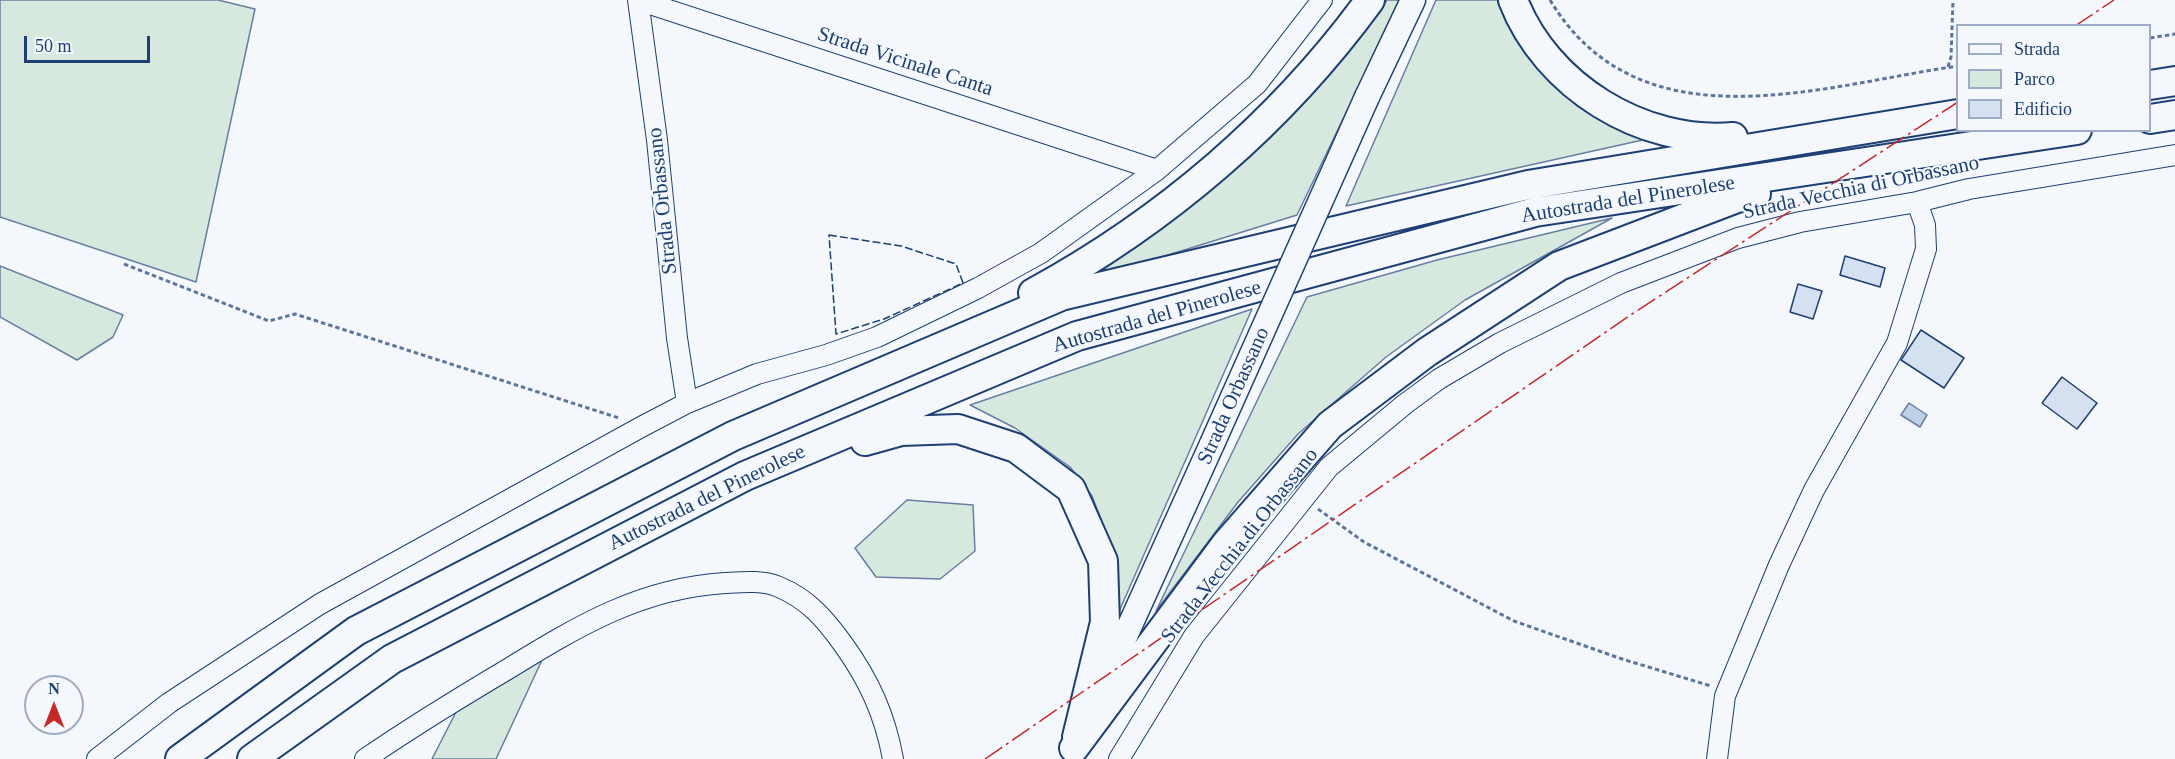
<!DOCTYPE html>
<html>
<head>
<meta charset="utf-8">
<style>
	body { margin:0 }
	#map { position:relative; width:2175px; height:759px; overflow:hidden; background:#f4f7fb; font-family:Georgia,serif }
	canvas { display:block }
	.legend { position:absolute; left:1956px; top:24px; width:195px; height:108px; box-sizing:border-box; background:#f4f7fb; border:2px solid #9eadc5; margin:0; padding:8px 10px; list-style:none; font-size:18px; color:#1d3f73 }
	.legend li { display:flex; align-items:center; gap:12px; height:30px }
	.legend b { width:30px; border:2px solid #9eadc5 }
	.north { position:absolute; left:24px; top:675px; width:60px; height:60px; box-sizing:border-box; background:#f4f7fb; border:2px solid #9eadc5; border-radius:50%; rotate:0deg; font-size:16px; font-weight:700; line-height:24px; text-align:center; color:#1d3f73 }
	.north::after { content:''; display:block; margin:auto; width:21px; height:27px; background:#c62828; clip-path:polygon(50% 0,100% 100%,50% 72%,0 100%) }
	.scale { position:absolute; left:24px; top:36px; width:126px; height:27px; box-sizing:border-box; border:3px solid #1d3f73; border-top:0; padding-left:8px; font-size:18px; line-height:21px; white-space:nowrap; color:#1d3f73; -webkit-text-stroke:4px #f4f7fb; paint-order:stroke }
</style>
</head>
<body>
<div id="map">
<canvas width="2175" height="759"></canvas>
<ul class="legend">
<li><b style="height:8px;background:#f4f7fb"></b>Strada</li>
<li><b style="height:16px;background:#d7e8df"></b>Parco</li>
<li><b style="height:16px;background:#d5e0f0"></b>Edificio</li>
</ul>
<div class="north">N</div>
<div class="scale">50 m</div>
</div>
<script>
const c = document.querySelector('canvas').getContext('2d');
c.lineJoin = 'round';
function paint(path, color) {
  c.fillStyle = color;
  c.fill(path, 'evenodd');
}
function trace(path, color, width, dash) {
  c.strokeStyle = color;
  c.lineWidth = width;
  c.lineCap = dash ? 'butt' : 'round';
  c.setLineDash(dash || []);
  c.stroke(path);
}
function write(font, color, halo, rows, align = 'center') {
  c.font = font + ' Georgia,serif';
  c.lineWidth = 4.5;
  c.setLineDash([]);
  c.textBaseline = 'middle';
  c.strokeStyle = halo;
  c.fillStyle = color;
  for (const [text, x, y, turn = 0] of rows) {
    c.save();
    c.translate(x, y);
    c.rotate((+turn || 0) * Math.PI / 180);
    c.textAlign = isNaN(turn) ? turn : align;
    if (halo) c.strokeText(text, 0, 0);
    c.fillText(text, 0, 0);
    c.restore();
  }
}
const green = new Path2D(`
	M0,0H218L255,9L196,282L0,217Z
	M1387,0H1400L1297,215L1107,274L1104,269C1211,193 1313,110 1387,0Z
	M1436,0H1504L1647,139L1346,206Z
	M1612,218L1465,300L1386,357L1298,434L1238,502L1156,611L1307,297L1437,260Z
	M0,266L123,315L113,337L77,360L0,317Z
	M1252,309L1117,616L1113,550L1092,496L1070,467L1015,428L970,405Z
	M907,500L973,505L975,551L940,579L876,577L855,548Z
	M542,660L496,759H432L456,712Z`);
const water = new Path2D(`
	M1909,403L1927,415L1920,427L1901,415Z`);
const building = new Path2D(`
	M1845,256L1885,268L1880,287L1840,275Z
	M1798,284L1822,291L1813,319L1790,312Z
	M1921,330L1964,358L1944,388L1901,360Z
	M2062,377L2097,403L2077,429L2042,403Z`);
const path = new Path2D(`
	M1550,0C1640,149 1819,86 1958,66
	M2150,38L2175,34
	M1948,67L1951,57L1953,0
	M124,264L269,321L295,314L619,418
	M1318,509L1364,542L1514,621L1622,659L1711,686`);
const minor = new Path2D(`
	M687,403L677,338L657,140L638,0L1157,170
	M97,759L169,703L320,604L643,426L687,403L757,374L826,355L877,337L978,288L1041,253L1157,170L1257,84L1322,0
	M365,759C412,727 459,698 508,669C578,626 641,588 725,583C743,582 763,580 779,587C808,599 825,619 843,644C869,680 885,715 893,759
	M1119,759L1194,636L1329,467L1405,404L1439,379L1500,343L1621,283L1738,238L1800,222L1917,202L1969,189L2175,155
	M1717,759L1725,696L1779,565L1814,490L1897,343L1926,249L1925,225L1917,202`);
const major = new Path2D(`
	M1367,97L1413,0
	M1093,707L1212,444`);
const highway = new Path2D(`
	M1513,0C1546,86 1642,145 1733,137
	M2150,85L2175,81
	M2150,119L2175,115
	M1033,293C1165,221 1281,122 1370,0
	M865,441L901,431L958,429L1016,448L1071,489L1103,561L1105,622L1077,737
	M1074,748L1226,544L1330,425L1427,352L1559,266L1737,198L1756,194
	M180,759L356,631L733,436L1061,296L1528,185L1958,114
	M252,759L392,659L745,476L1077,336L1535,212L2077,130`);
const majorBridge = new Path2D(`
	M1212,444L1367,97`);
const fence = new Path2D(`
	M829,235L901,246L956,264L963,283L884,319L836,334Z`);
const power = new Path2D(`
	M2075,26L2114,0
	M985,759L1632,314L1958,102`);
const streetNames = [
	["Strada Vicinale Canta",905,62,18],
	["Strada Vecchia di Orbassano",1861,188,-12],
	["Autostrada del Pinerolese",1628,200,-9],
	["Strada Orbassano",663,201,-96],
	["Autostrada del Pinerolese",1157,317,-16],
	["Strada Orbassano",1234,396,-66],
	["Autostrada del Pinerolese",707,498,-26],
	["Strada Vecchia di Orbassano",1240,546,-52]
];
paint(green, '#d7e8df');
trace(green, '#687fa3', 1.5);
paint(water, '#bed0e5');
trace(water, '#687fa3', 1.5);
paint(building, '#d5e0f0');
trace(building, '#1d3f73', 1.5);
trace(minor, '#1d3f73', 22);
trace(major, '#1d3f73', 27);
trace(highway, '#1d3f73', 32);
trace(path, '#5e769c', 3, [4.5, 3]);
trace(minor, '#f4f7fb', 20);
trace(major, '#f4f7fb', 24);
trace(highway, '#f4f7fb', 28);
trace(majorBridge, '#1d3f73', 27, []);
trace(majorBridge, '#f4f7fb', 24);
trace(fence, '#1d3f73', 1.5, [8, 3]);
trace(power, '#c62828', 1.5, [21, 4.5, 3, 4.5]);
write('21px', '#1d3f73', '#f4f7fb', streetNames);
</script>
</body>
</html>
